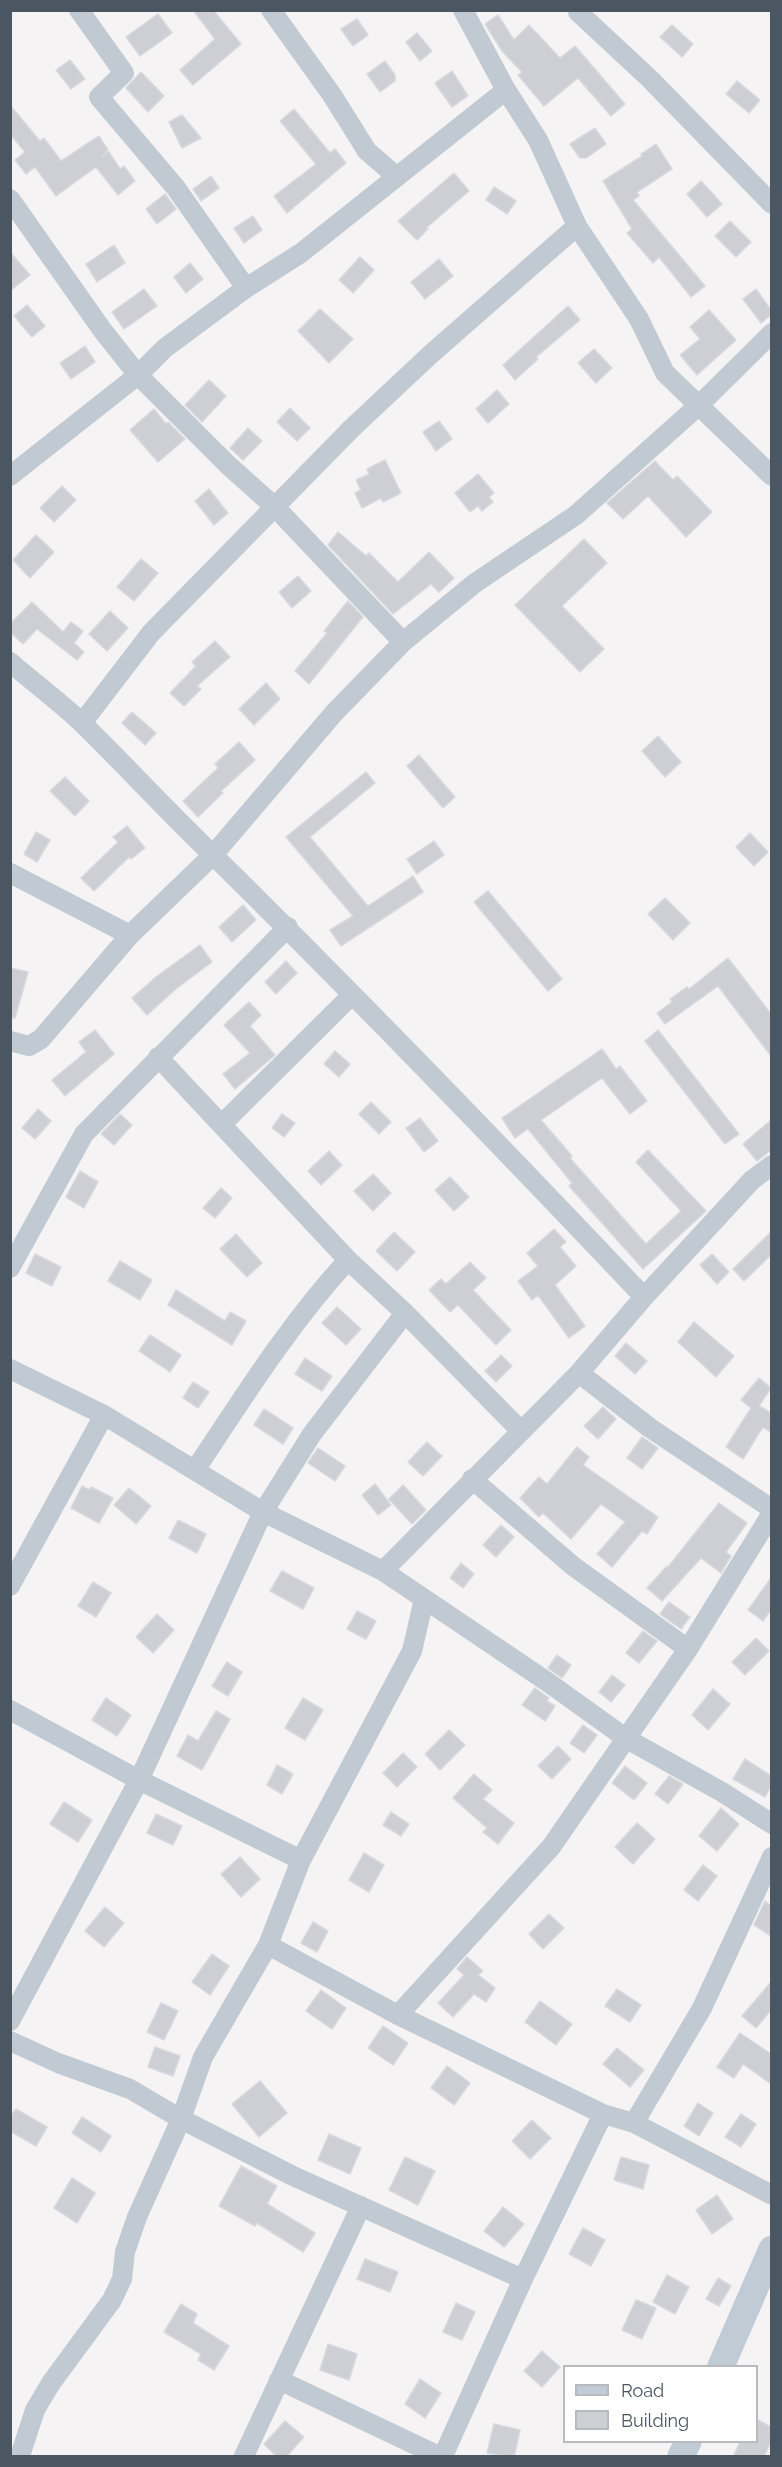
<!DOCTYPE html>
<html>
<head>
<meta charset="utf-8">
<style>
	body { margin:0 }
	#map { position:relative; width:782px; height:2467px; overflow:hidden; background:#f5f3f3; font-family:Raleway,sans-serif }
	canvas { display:block }
	.frame { position:absolute; inset:0; border:12px solid #4a5661; pointer-events:none }
	.legend { position:absolute; left:563px; top:2365px; width:195px; height:78px; box-sizing:border-box; background:#fff; border:2px solid #b7bbc0; margin:0; padding:8px 10px; list-style:none; font-size:18px; color:#4a5661 }
	.legend li { display:flex; align-items:center; gap:12px; height:30px }
	.legend b { width:30px; border:2px solid #b7bbc0 }
</style>
</head>
<body>
<div id="map">
<canvas width="782" height="2467"></canvas>
<div class="frame"></div>
<ul class="legend">
<li><b style="height:8px;background:#c1cbd6"></b>Road</li>
<li><b style="height:16px;background:#cdcfd5"></b>Building</li>
</ul>
</div>
<script>
const c = document.querySelector('canvas').getContext('2d');
c.lineJoin = 'round';
function paint(path, color) {
  c.fillStyle = color;
  c.fill(path, 'evenodd');
}
function trace(path, color, width, dash) {
  c.strokeStyle = color;
  c.lineWidth = width;
  c.lineCap = dash ? 'butt' : 'round';
  c.setLineDash(dash || []);
  c.stroke(path);
}
const building = new Path2D(`
	M193,10H213L241,44L193,85L180,70L215,39Z
	M158,14L172,33L140,56L126,37Z
	M498,15L514,40L529,25L560,58L575,46L625,104L611,116L578,78L544,106L518,75L522,72L502,51L485,24Z
	M357,19L368,35L353,46L341,29Z
	M672,25L693,44L682,57L660,37Z
	M417,33L432,51L420,61L406,42Z
	M70,60L85,79L71,89L56,70Z
	M385,61L395,75V81L380,92L367,74Z
	M452,71L468,96L452,107L435,83Z
	M141,72L164,96L148,112L126,88Z
	M737,81L760,100L749,113L726,94Z
	M10,105L40,141L44,138L61,161L99,136L108,150L102,156L109,152L120,169L124,166L135,181L118,195L96,167L56,196L35,167L26,174L15,160L25,152L10,134Z
	M294,109L330,153L335,149L346,163L287,213L274,196L316,164L280,121Z
	M182,115L201,138L182,148L169,122Z
	M595,128L606,144L586,158H580L570,144Z
	M656,144L672,169L637,192L639,196L633,200L705,286L691,297L659,257L653,263L627,233L632,229L603,181L642,156L641,154Z
	M454,173L469,191L426,228L428,229L417,240L398,221Z
	M211,176L219,188L201,201L193,189Z
	M701,181L722,204L707,217L687,194Z
	M494,187L516,201L507,214L486,200Z
	M165,194L176,209L157,224L146,209Z
	M253,216L262,230L244,243L234,228Z
	M730,221L751,242L736,257L715,236Z
	M114,245L125,263L97,282L86,264Z
	M10,252L30,275L10,291Z
	M360,257L374,270L353,293L339,280Z
	M439,259L453,276L425,299L411,282Z
	M190,263L203,279L186,293L174,277Z
	M144,289L157,306L124,329L112,312Z
	M756,289L771,310V315L761,323L743,299Z
	M27,305L45,326L32,337L14,316Z
	M568,306L580,320L536,357L538,359L515,380L503,365Z
	M320,309L353,339L329,363L298,331Z
	M709,310L736,340L697,375L680,355L700,339L690,327Z
	M85,346L95,362L71,379L60,363Z
	M594,349L612,368L596,383L578,363Z
	M209,380L226,396L202,422L185,405Z
	M497,390L509,404L488,423L476,409Z
	M290,408L310,428L297,441L277,422Z
	M154,409L166,424L168,422L185,439L158,462L130,430Z
	M439,421L452,439L436,451L423,432Z
	M248,428L262,441L243,460L230,448Z
	M385,460L401,493L383,502L381,498L362,508L355,493L361,490L356,480L369,474L367,469Z
	M655,461L673,480L677,476L712,512L686,537L648,496L623,519L607,503Z
	M478,474L494,493L489,497L493,502L482,511L478,506L470,512L455,493Z
	M62,486L76,500L54,522L40,508Z
	M209,489L228,513L214,525L195,501Z
	M338,532L366,556L369,553L398,582L429,552L454,578L439,592L431,584L393,614L328,545Z
	M36,535L54,552L30,578L13,560Z
	M584,539L607,563L562,606L604,649L580,672L515,605Z
	M141,559L158,573L134,601L117,587Z
	M298,576L311,591L292,608L279,592Z
	M348,601L363,617L309,684L295,671L327,633L324,631Z
	M32,602L63,632L71,622L83,631L74,643L84,652L77,660L37,629L23,644L10,632V624Z
	M110,611L128,628L107,651L89,634Z
	M215,641L230,657L197,686L201,689L184,706L170,693L196,666L192,662Z
	M266,683L280,699L254,725L239,709Z
	M132,712L156,733L145,745L122,723Z
	M658,736L681,762L665,777L642,751Z
	M239,742L255,760L221,791L223,793L198,817L183,801L218,768L215,764Z
	M419,755L455,797L443,808L407,766Z
	M366,772L375,783L310,837L368,906L413,876L423,892L341,946L330,930L353,916L286,837Z
	M65,777L89,801L75,816L50,791Z
	M127,826L145,848L131,859L129,857L94,891L81,878L118,842L113,837Z
	M36,832L50,840L37,862L24,854Z
	M750,833L768,852L754,866L736,847Z
	M434,841L444,855L417,874L407,859Z
	M488,891L562,979L548,991L474,902Z
	M665,898L690,923L673,940L648,914Z
	M243,905L256,920L232,942L219,927Z
	M200,945L212,962L177,988L147,1015L132,998L156,977Z
	M728,958L771,1014V1056L718,986L665,1024L657,1013L672,1002L670,999L687,987L689,989Z
	M286,961L297,973L276,994L265,982Z
	M10,968L28,972L15,1018H10Z
	M249,1002L261,1015L250,1026L275,1055L235,1089L223,1074L250,1053L224,1025Z
	M95,1030L114,1054L65,1096L52,1080L86,1052L79,1042Z
	M658,1030L739,1134L725,1144L645,1041Z
	M602,1049L616,1069L620,1066L647,1101L630,1114L602,1078L541,1120L572,1156L570,1158L646,1244L681,1211L636,1162L648,1150L706,1211L643,1269L569,1186L572,1183L528,1129L515,1138L502,1118Z
	M335,1051L350,1064L339,1077L324,1064Z
	M371,1102L391,1122L379,1134L359,1114Z
	M38,1109L51,1121L35,1139L22,1128Z
	M120,1114L132,1125L114,1145L101,1134Z
	M282,1114L295,1123L284,1137L272,1128Z
	M420,1118L438,1141L424,1152L406,1128Z
	M771,1120V1150L757,1161L743,1144Z
	M329,1151L342,1165L321,1185L308,1171Z
	M80,1171L98,1182L84,1208L66,1197Z
	M373,1174L391,1193L373,1211L354,1191Z
	M450,1177L469,1197L454,1211L435,1190Z
	M221,1188L232,1198L215,1218L203,1208Z
	M554,1229L566,1242L560,1247L576,1266L555,1285L585,1326L569,1338L538,1295L532,1300L518,1281L538,1266L527,1253Z
	M394,1232L415,1252L397,1271L376,1251Z
	M771,1232V1255L744,1281L733,1269Z
	M236,1234L262,1263L247,1277L220,1249Z
	M35,1254L61,1267L52,1286L26,1273Z
	M712,1254L729,1272L717,1284L700,1265Z
	M120,1261L152,1280L140,1300L108,1281Z
	M470,1262L486,1278L473,1290L511,1330L496,1345L458,1305L450,1312L429,1290L441,1279L446,1284Z
	M176,1290L225,1321L230,1312L246,1321L232,1345L168,1305Z
	M337,1307L361,1329L346,1345L322,1323Z
	M694,1322L734,1356L716,1377L678,1342Z
	M150,1335L181,1355L170,1372L139,1351Z
	M626,1343L647,1361L635,1374L615,1356Z
	M501,1355L512,1366L496,1382L485,1371Z
	M305,1358L332,1376L322,1391L295,1374Z
	M759,1378L771,1388L759,1406L771,1413V1432L763,1427L743,1459L726,1447L751,1408L741,1400Z
	M193,1382L209,1392L198,1408L183,1398Z
	M603,1407L616,1419L598,1439L584,1426Z
	M264,1409L293,1428L283,1444L254,1425Z
	M642,1437L658,1448L642,1469L627,1458Z
	M427,1442L442,1456L423,1476L408,1462Z
	M577,1447L589,1457L583,1465L658,1517L647,1534L642,1531L612,1567L597,1554L625,1522L601,1504L571,1539L543,1513L539,1517L520,1498L539,1477L547,1484Z
	M318,1448L345,1466L335,1481L308,1463Z
	M375,1484L391,1505L378,1515L362,1495Z
	M403,1485L426,1510L412,1524L389,1499Z
	M82,1486L89,1490L91,1487L113,1498L99,1523L71,1508Z
	M129,1488L151,1506L136,1524L114,1505Z
	M719,1503L747,1523L726,1552L731,1556L721,1573L701,1558L662,1601L647,1588L667,1566L668,1567Z
	M178,1520L206,1534L197,1553L169,1538Z
	M501,1525L514,1537L496,1557L483,1545Z
	M461,1563L474,1574L463,1588L450,1578Z
	M282,1571L314,1588L303,1609L270,1591Z
	M771,1578V1610L763,1621L748,1610Z
	M93,1582L111,1593L96,1617L78,1606Z
	M669,1602L690,1617L681,1629L660,1614Z
	M357,1611L376,1621L366,1639L347,1629Z
	M157,1614L174,1630L153,1653L136,1637Z
	M643,1631L657,1641L639,1663L626,1653Z
	M756,1638L769,1651L745,1675L732,1662Z
	M557,1655L571,1665L562,1678L548,1668Z
	M227,1662L242,1672L228,1696L212,1686Z
	M612,1675L625,1685L611,1702L599,1692Z
	M535,1688L549,1698L547,1701L555,1706L545,1721L522,1705Z
	M713,1689L730,1704L708,1730L692,1715Z
	M106,1698L131,1715L117,1736L92,1720Z
	M303,1698L323,1710L305,1740L285,1728Z
	M216,1711L230,1719L202,1770L177,1756L188,1735L198,1741Z
	M583,1725L597,1735L584,1753L570,1743Z
	M449,1730L465,1745L440,1770L425,1754Z
	M558,1746L571,1759L552,1779L538,1766Z
	M403,1753L417,1767L397,1787L383,1773Z
	M745,1759L771,1776V1786L765,1797L733,1779Z
	M277,1765L293,1774L282,1794L267,1785Z
	M625,1766L647,1783L634,1800L612,1783Z
	M474,1774L492,1790L483,1799L514,1823L498,1844L483,1832L487,1828L453,1798Z
	M669,1776L683,1784L668,1804L655,1794Z
	M64,1802L92,1820L78,1842L50,1824Z
	M721,1808L739,1824L717,1851L699,1836Z
	M391,1812L409,1824L401,1836L383,1825Z
	M156,1814L182,1826L173,1845L147,1833Z
	M637,1823L655,1839L633,1864L615,1847Z
	M364,1853L384,1865L369,1892L349,1880Z
	M240,1857L260,1879L241,1897L221,1874Z
	M703,1865L717,1876L698,1901L684,1890Z
	M765,1901L771,1906V1936L754,1925Z
	M105,1907L124,1923L104,1947L85,1931Z
	M549,1914L564,1928L543,1949L529,1934Z
	M313,1922L328,1931L317,1952L301,1943Z
	M212,1954L229,1966L210,1995L192,1982Z
	M467,1957L483,1971L478,1975L495,1988L486,2002L474,1994L453,2017L438,2003L464,1975L457,1969Z
	M771,1982V2010L756,2028L742,2016Z
	M617,1989L641,2005L630,2022L605,2006Z
	M321,1990L346,2008L332,2029L306,2011Z
	M540,2001L572,2024L556,2045L525,2022Z
	M161,2003L178,2011L164,2040L147,2032Z
	M383,2026L408,2043L393,2065L368,2048Z
	M740,2033L771,2054V2084L743,2064L734,2078L717,2067Z
	M155,2047L180,2056L173,2076L148,2067Z
	M617,2048L644,2070L630,2087L603,2064Z
	M447,2066L470,2083L454,2105L431,2088Z
	M260,2081L287,2113L259,2137L232,2104Z
	M698,2103L713,2113L699,2136L684,2126Z
	M16,2109L47,2127L36,2146L10,2131V2117Z
	M741,2114L756,2124L741,2147L725,2137Z
	M82,2117L111,2136L101,2152L72,2133Z
	M532,2120L551,2138L530,2159L512,2141Z
	M329,2134L361,2148L350,2174L318,2160Z
	M405,2157L435,2171L418,2205L389,2190Z
	M621,2157L649,2165L643,2189L614,2180Z
	M241,2166L277,2186L267,2204L315,2233L303,2252L257,2223L255,2226L219,2206Z
	M72,2178L95,2193L77,2223L54,2208Z
	M717,2195L733,2219L712,2234L696,2210Z
	M503,2207L524,2224L504,2247L484,2231Z
	M583,2228L605,2240L591,2266L569,2254Z
	M365,2259L398,2272L390,2292L357,2279Z
	M667,2275L689,2287L675,2314L653,2302Z
	M718,2278L731,2286L719,2306L706,2299Z
	M636,2300L656,2308L642,2339L622,2330Z
	M456,2303L475,2312L462,2340L443,2332Z
	M181,2304L197,2314L193,2323L229,2346L214,2370L198,2360L201,2354L164,2332Z
	M328,2344L357,2354L349,2380L320,2370Z
	M542,2351L560,2367L542,2387L524,2371Z
	M420,2379L441,2393L425,2418L405,2404Z
	M756,2419L771,2427V2441L764,2457H733L740,2442H756Z
	M285,2421L304,2437L286,2457H277L264,2444Z
	M494,2424L520,2430L514,2457L487,2453Z`);
const street = new Path2D(`
	M79,10L124,73L99,97L176,188L246,288
	M271,10L332,95L367,151L396,176
	M463,10L506,90L538,140L577,226L639,319L665,373L772,476
	M580,10L578,12L650,79L772,204
	M10,199L103,331L138,375L228,465L275,507L403,642
	M10,476L138,375L165,348L246,288L301,253L506,90
	M10,662C34,683 60,702 83,724C126,766 167,811 211,853C358,998 502,1147 644,1297
	M82,723L151,633L352,428L431,354L577,226
	M10,873L130,935
	M10,1041L29,1046L41,1039L130,935L213,855L334,713L403,642L475,583L576,515L698,406L772,333
	M158,1057L348,1260L405,1313L521,1431
	M222,1124L352,995
	M10,1268L84,1134L288,927
	M10,1369L104,1415L263,1512L383,1571L549,1683L627,1739L722,1792L772,1824
	M579,1373L650,1428L772,1509
	M195,1470C243,1398 289,1324 348,1260
	M472,1479L573,1566L688,1649
	M383,1571L579,1373L644,1297L752,1180L772,1165
	M10,1586L104,1415
	M10,1710L139,1780L301,1860
	M268,1945L398,2015L603,2114L634,2123L772,2195
	M398,2015L551,1847L688,1649L772,1513
	M10,2021L139,1780L263,1512L312,1434L405,1313
	M10,2041L58,2063L130,2089L181,2119L291,2175L523,2279
	M634,2123L702,2008L772,1857
	M279,2380L439,2456
	M20,2456L35,2410L51,2383L112,2300L122,2279L125,2252L137,2217L181,2119L203,2057L268,1945L301,1860L412,1651L424,1599
	M244,2456L361,2206
	M443,2456L523,2279L603,2114`);
const secondary = new Path2D(`
	M721,2366L772,2249
	M681,2456L688,2442`);
paint(building, '#cdcfd5');
trace(building, '#d7d9de', 1.5);
trace(street, '#c1cad2', 20);
trace(secondary, '#c1cbd6', 27);
</script>
</body>
</html>
